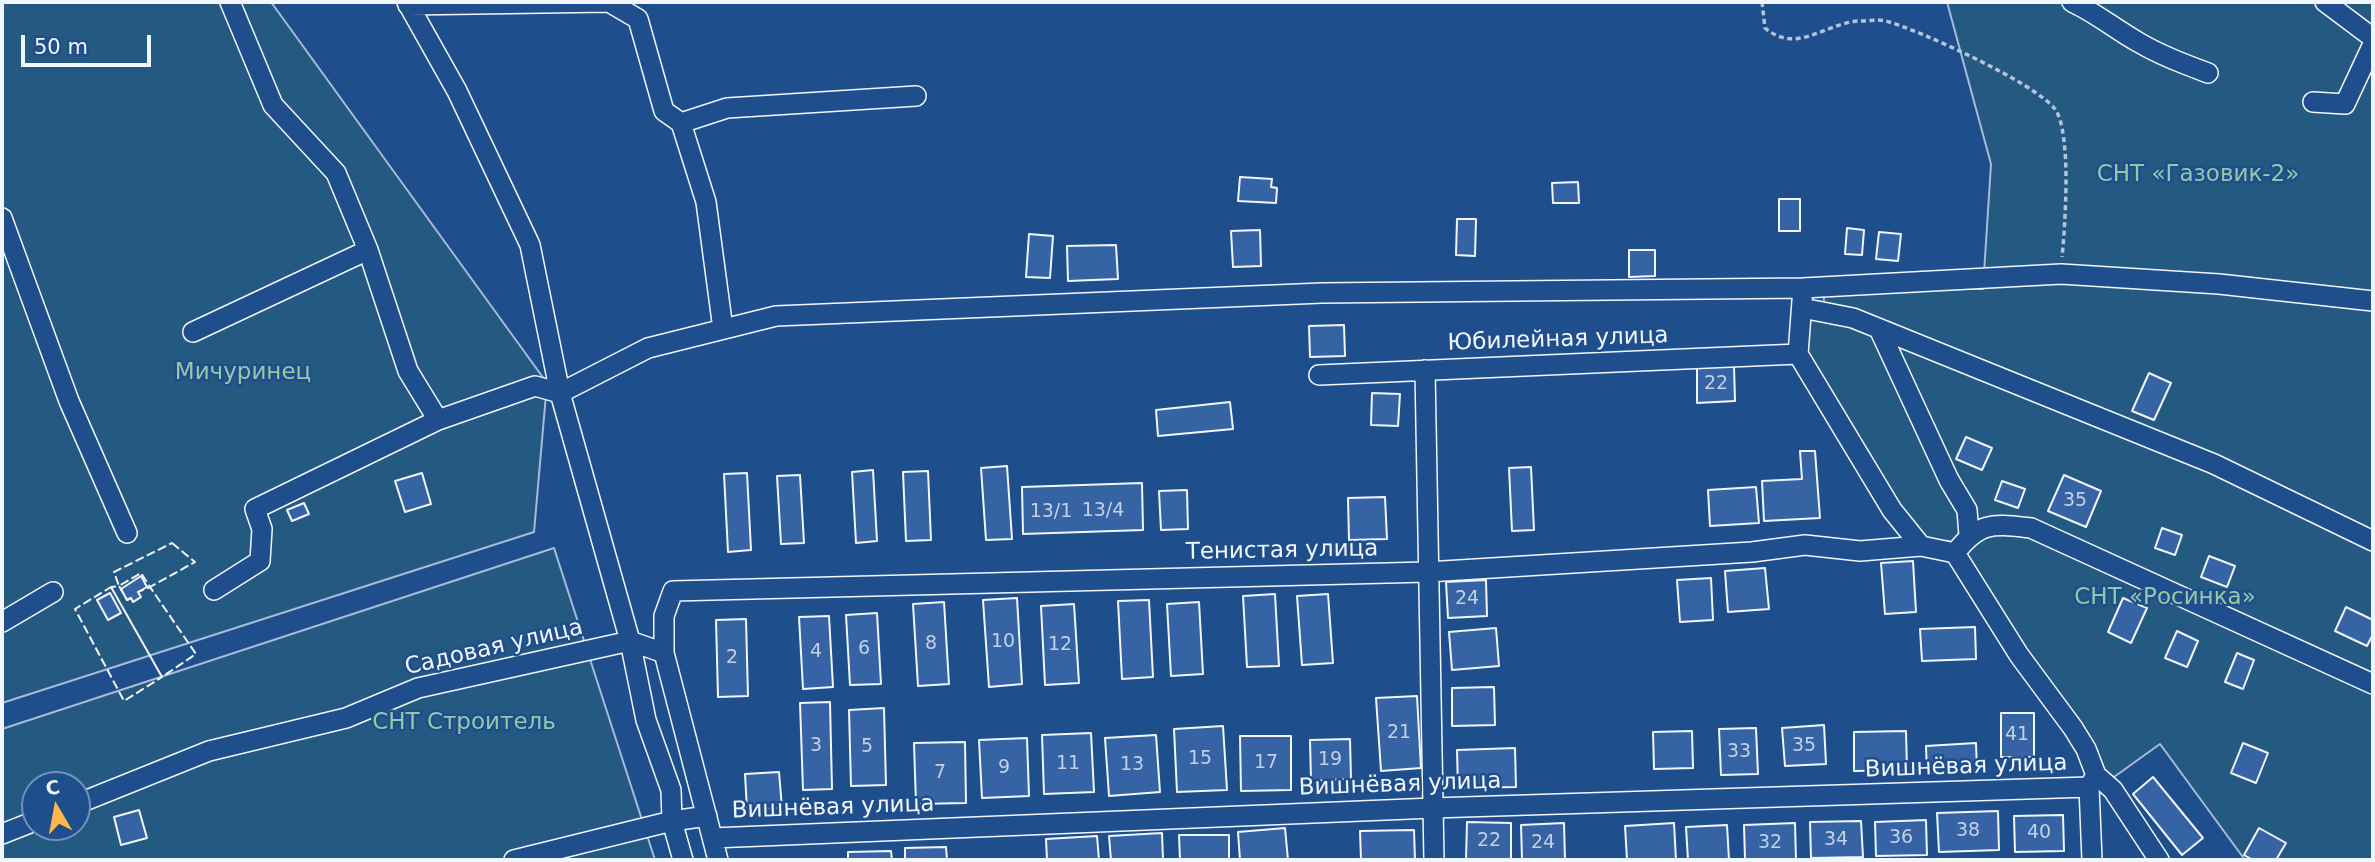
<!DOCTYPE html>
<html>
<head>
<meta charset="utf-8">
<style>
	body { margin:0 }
	#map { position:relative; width:2375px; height:862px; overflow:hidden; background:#1f4e8c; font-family:"DejaVu Sans",sans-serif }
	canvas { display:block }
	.frame { position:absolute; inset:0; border:4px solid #f2f6ff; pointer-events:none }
	.north { position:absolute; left:21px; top:771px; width:70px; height:70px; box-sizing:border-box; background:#1f4e8c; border:2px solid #7391ba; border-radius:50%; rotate:350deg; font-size:19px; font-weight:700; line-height:28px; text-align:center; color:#f2f6ff }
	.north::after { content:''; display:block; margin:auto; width:24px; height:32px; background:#ffb74d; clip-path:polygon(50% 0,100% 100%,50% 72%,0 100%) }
	.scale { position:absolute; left:21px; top:35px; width:130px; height:32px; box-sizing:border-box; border:4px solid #f2f6ff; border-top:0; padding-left:9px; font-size:21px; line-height:24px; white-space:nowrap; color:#f2f6ff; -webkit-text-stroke:5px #1f4e8c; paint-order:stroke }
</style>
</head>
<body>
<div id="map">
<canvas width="2375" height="862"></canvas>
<div class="frame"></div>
<div class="north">С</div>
<div class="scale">50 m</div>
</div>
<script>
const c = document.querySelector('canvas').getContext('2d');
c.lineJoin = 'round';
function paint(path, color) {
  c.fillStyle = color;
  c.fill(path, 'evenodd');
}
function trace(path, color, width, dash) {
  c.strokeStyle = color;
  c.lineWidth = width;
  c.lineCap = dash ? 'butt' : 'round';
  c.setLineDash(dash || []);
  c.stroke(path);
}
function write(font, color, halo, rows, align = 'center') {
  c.font = font + ' "DejaVu Sans",sans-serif';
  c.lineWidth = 5;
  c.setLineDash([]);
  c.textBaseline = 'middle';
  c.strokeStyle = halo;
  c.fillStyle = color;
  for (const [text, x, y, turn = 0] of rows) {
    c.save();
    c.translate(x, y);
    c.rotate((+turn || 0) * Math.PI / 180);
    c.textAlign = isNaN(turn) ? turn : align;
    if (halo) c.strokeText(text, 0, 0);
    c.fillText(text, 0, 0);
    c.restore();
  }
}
const green = new Path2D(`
	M2,2H271L547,383L534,532L2,703Z
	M1947,2H2373V860H2245L2160,744L2107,782L2083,737L1949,541L1922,540L1803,354L1809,320L1823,307L1825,289H1983L1991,164Z
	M554,548L655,860H2V729ZM35,785H77V827H35Z`);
const building = new Path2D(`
	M1240,177L1272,179L1271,187L1277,188L1276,203L1238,201Z
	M1578,182L1579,203H1553L1552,183Z
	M1779,199H1800V231H1779Z
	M1457,219H1476L1475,256L1456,255Z
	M1847,228L1864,230L1862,255L1845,254Z
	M1260,230L1261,266L1233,267L1231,231Z
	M1879,232L1901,234L1898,261L1876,259Z
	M1029,234L1053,236L1050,278L1026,277Z
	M1116,245L1118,279L1068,281L1067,246Z
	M1629,250H1655V276L1629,277Z
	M1344,325L1345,356L1310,357L1309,326Z
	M1734,366L1735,401L1697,403V367Z
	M2149,373L2171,383L2154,420L2132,411Z
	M1372,393L1400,394L1398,426L1371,425Z
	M1230,402L1233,429L1158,436L1156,410Z
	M1966,437L1992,448L1982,470L1956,459Z
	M1800,451H1815L1820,518L1764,521L1762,481L1802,479Z
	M1007,466L1012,539L986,540L981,468Z
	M1531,467L1534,530L1512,531L1509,468Z
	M873,470L877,541L856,543L852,472Z
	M928,471L931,540L906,541L903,472Z
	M422,473L431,504L405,512L395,481Z
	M747,473L751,550L728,552L724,474Z
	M800,475L804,543L781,544L777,476Z
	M2064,475L2101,491L2086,527L2048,511Z
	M2002,481L2025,489L2018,508L1995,500Z
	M1142,483L1143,530L1023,534L1022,487Z
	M1756,487L1759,523L1710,526L1708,490Z
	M1187,490L1188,529L1161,530L1159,491Z
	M1385,497L1387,539L1349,540L1348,498Z
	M304,503L309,514L292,521L287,510Z
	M2162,528L2182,535L2175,555L2155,548Z
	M2209,556L2235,566L2227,587L2201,577Z
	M1913,561L1916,612L1885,614L1881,563Z
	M1765,568L1769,609L1728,612L1725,571Z
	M141,576L147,587L138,592L141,597L133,602L131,598L127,600L121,589Z
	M1711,578L1713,620L1680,622L1677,580Z
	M1486,580L1487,616L1448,618L1446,582Z
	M110,593L121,613L108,620L97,600Z
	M1275,594L1279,666L1247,667L1243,596Z
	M1328,594L1333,663L1302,665L1297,596Z
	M1017,598L1022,684L989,687L983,600Z
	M2123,598L2147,608L2131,643L2108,632Z
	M1149,600L1153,677L1122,679L1118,601Z
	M944,602L949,684L918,686L913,604Z
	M1199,602L1203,674L1171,676L1167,604Z
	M1074,604L1079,683L1045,685L1041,606Z
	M2346,607L2373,620V634L2367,646L2335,631Z
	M877,613L881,684L850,685L846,615Z
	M829,616L833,687L803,689L799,617Z
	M746,619L748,696L718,697L716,620Z
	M1975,627L1976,659L1922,661L1920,629Z
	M1496,628L1499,666L1452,670L1449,632Z
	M2177,631L2198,641L2187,667L2165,658Z
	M2237,653L2254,660L2243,689L2225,682Z
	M1494,687L1495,725L1452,726V688Z
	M1417,696L1421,768L1381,771L1376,698Z
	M830,702L832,789L803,790L800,703Z
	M884,708L886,785L851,786L849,710Z
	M2001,713H2034V757H2001Z
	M1824,725L1826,764L1785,766L1782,728Z
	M1223,726L1227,790L1177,792L1174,729Z
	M1756,728L1758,774L1721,775L1719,729Z
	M1692,731L1693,768L1654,769L1653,732Z
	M1906,731L1907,770L1854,771V732Z
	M1091,733L1094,792L1044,794L1042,735Z
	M1156,735L1160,792L1109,796L1105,738Z
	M1240,736H1291V790L1241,791Z
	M1027,738L1029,796L982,798L979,740Z
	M1350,739L1351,779L1311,781L1310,740Z
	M965,742L966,803L916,804L914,743Z
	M1976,743L1977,770L1927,773L1926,746Z
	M2243,743L2268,753L2256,783L2231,773Z
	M1515,748L1516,787L1458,788L1457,750Z
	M779,772L782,808L747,810L745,774Z
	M2153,777L2203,838L2182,855L2133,794Z
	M139,810L147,838L121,845L114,817Z
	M1998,811L1999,850L1939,852L1937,813Z
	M2063,815L2064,851L2015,852L2014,816Z
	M1926,820L1927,855L1876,856L1875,822Z
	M1861,821L1863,857L1811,858L1810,822Z
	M1467,822L1511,823V860H1466Z
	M1564,823L1565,860H1522L1521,825Z
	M1674,823L1676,860H1627L1625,826Z
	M1795,823L1796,860H1745L1744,825Z
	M1727,825L1729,860H1688L1686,827Z
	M1285,828L1288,860H1240L1238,832Z
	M2259,828L2286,843L2276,860H2253L2244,855Z
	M1414,830L1415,860H1361L1360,831Z
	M1162,833L1163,860H1111L1109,836Z
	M1179,835H1229V860H1180Z
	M1097,836L1099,860H1047L1046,839Z
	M946,847L947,860H905V848Z
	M891,851L892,860H848V852Z`);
const path = new Path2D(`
	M1762,2L1765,28C1797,55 1825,23 1859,21C1868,21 1878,19 1886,21C1919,30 2035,83 2055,109C2072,133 2065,227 2062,257`);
const minor = new Path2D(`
	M407,2L457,91L530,245L560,393L630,641L664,653L718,860
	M2072,2C2096,13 2115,29 2138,42C2160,55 2184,64 2208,73
	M2325,2L2373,38
	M408,5L609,2L638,19L664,111L681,123L706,202L723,329
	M2313,102L2345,104L2373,44
	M681,123L727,108L916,96
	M2,218L69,401L127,533
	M1803,288L2061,274L2219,284L2373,301
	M1802,308L1853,318L2214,464L2373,541
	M1880,331L1949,480L1967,510L1969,535
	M193,332L368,250
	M1425,370L1434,860
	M1319,375L1798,354
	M438,420L535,386L560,393L648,348L776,316L1322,293L1803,288L1798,354L1892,510L1921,546
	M1955,553C1980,521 1993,524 2031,528L2373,684
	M1955,553L2019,655L2073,728L2086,749L2096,775L2089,787L2092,860
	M214,590L260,561L262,529L255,509L438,420L408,371L368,250L336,173L273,105L230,2
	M2,622L53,592
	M664,653V616L673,591L1427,572L1752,552L1805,545L1860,551L1921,546L1955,553
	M2096,775L2113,790L2159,860
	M77,804L209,751L346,718L418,688L630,641L646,720L671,790L672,821L683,860
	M2,834L35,821
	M713,838L1433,808L2089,787
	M514,860L672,821L707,816`);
const fence = new Path2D(`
	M172,543L195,562L150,587L141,573L119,586L114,572Z
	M119,586L127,600L131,598L133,602L141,597L138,592L150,587L196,654L162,677L111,587Z
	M111,587L162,677L124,701L75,609Z`);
const numberNames = [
	["22",1716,384],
	["35",2075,501],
	["13/4",1103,511],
	["13/1",1051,512],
	["24",1467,599],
	["10",1003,642],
	["8",931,644],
	["12",1060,645],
	["6",864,649],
	["4",816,652],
	["2",732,658],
	["21",1399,733],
	["41",2017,735],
	["3",816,746],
	["35",1804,746],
	["5",867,747],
	["33",1739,752],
	["15",1200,759],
	["19",1330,760],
	["17",1266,763],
	["11",1068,764],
	["13",1132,765],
	["9",1004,768],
	["7",940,773],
	["38",1968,831],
	["40",2039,833],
	["36",1901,838],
	["34",1836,840],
	["22",1489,841],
	["24",1543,843],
	["32",1770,843]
];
const parkNames = [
	["СНТ «Газовик-2»",2198,175],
	["Мичуринец",243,373],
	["СНТ «Росинка»",2165,598],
	["СНТ Строитель",464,723]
];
const streetNames = [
	["Юбилейная улица",1558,340,-2],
	["Тенистая улица",1282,551,-1],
	["Садовая улица",494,648,-13],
	["Вишнёвая улица",1966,767,-2],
	["Вишнёвая улица",1400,785,-2],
	["Вишнёвая улица",833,808,-2]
];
paint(green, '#245a82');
trace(green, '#a8bbd7', 2);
paint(building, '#3563a3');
trace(building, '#f2f6ff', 2);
trace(minor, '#f2f6ff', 22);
trace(path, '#b3c4dc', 3.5, [5, 3.5]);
trace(minor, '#1f4e8c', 19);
trace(fence, '#f2f6ff', 2, [9, 3.5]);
write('19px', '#c3d1e8', null, numberNames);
write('23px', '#97c8a6', '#1f4e8c', parkNames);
write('23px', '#f2f6ff', '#1f4e8c', streetNames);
</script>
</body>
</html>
